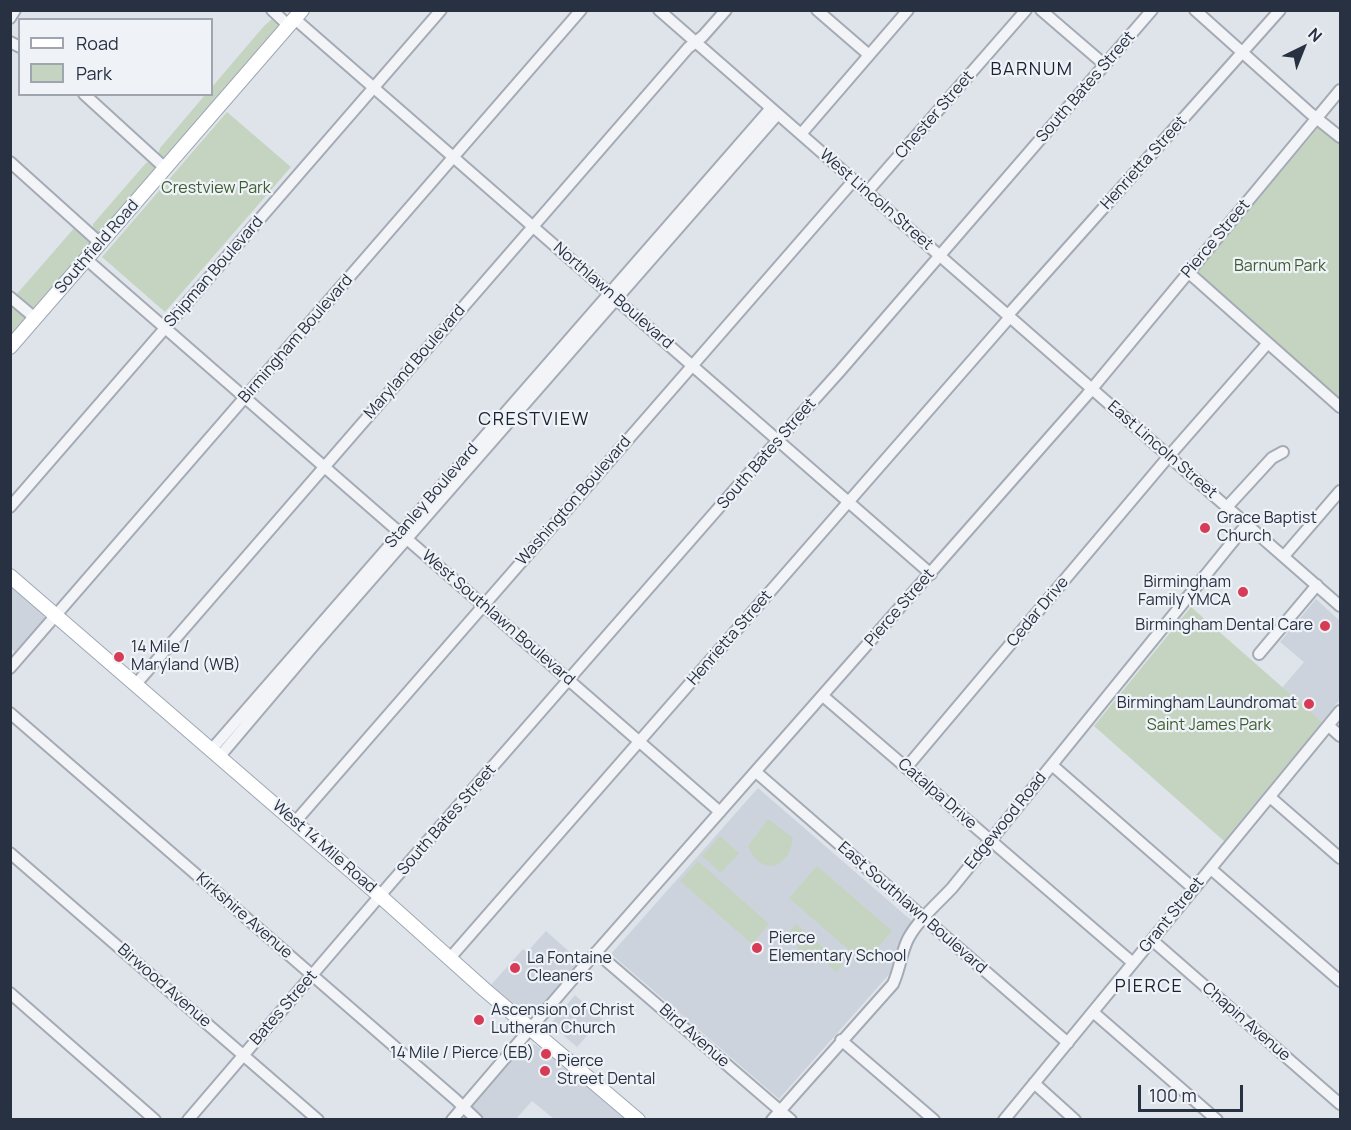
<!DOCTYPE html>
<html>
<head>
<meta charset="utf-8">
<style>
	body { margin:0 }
	#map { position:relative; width:1351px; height:1130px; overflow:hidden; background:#dfe4ea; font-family:Manrope,sans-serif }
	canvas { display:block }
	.frame { position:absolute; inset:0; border:12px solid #273142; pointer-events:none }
	.legend { position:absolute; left:18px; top:18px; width:195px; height:78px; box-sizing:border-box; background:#eff2f7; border:2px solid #9fa5af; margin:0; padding:8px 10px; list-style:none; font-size:18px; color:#273142 }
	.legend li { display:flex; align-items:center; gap:12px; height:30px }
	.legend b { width:30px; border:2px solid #9fa5af }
	.north { position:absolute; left:1273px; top:18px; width:60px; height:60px; -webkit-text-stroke:4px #eff2f7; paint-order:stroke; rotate:43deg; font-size:16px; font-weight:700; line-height:24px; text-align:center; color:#273142 }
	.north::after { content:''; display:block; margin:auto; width:21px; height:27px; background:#273142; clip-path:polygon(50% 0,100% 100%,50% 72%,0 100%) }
	.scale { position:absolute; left:1138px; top:1085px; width:105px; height:27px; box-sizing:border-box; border:3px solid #273142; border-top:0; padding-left:8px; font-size:18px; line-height:21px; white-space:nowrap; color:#273142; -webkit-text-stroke:4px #eff2f7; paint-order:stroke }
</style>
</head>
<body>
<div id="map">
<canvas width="1351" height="1130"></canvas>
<div class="frame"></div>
<ul class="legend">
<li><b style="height:8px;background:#fff"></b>Road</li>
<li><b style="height:16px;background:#c5d4c0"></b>Park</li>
</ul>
<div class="north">N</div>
<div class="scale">100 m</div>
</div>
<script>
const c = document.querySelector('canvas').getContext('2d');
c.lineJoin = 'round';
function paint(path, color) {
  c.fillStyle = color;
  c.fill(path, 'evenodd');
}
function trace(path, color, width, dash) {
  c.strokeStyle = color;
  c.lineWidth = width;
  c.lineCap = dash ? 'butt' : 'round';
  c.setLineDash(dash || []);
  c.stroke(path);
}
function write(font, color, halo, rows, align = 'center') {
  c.font = font + ' Manrope,sans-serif';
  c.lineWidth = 4.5;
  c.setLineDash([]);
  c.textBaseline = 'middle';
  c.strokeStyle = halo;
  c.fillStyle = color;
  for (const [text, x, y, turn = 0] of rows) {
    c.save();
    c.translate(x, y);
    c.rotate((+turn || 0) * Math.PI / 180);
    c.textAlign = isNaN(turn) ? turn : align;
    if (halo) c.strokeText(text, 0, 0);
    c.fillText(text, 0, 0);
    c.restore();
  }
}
const built = new Path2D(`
	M11,585L43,613L45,618L42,625L18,655L11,648Z
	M1316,599L1340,621V699L1322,722L1282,688L1304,662L1280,642Z
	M758,788L912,921L905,931L899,943L895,954L892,971L779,1099L611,954Z
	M546,931L582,963L539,1011L533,1016L526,1013L490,986L523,949L527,952Z
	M575,995L602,1019L577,1047L550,1024Z
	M529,1044L536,1045L562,1064L628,1119H554L532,1101L516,1119H484L474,1111L472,1107L473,1103L522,1049Z`);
const green = new Path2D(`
	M272,19L278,25V32L167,159L159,157L158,155L160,148L205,95L212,94V87L264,26Z
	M227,112L291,167L165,312L102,257Z
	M1318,128L1323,129L1340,144V401L1200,276L1197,272Z
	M152,161L155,165L156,170L106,231L98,233L93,231V224L146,163Z
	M76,226L90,240L91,245L37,308H32L15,296Z
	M10,302L25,316L26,321L10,341Z
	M1191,607L1322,722L1224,841L1094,726Z
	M768,819L793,838C789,871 760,876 748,846Z
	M720,836L739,853L721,873L702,856Z
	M698,861L769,924L752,944L680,881Z
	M817,866L892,931L864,963L789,898Z
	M796,924L843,964L837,972L809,949L799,952L797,943L787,935Z`);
const minor = new Path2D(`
	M272,10L289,26
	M659,10L1340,606
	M817,10L869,55
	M1041,10L1105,65
	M1195,10L1310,113L1340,137
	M10,18L15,10
	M295,19L931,574
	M10,42L20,47
	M84,94L165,168
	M801,134L908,10
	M10,162L100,243
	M867,192L1026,10
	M86,259L720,812
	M1188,272L1340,407
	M10,297L35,318
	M1008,315L1280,10
	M10,507L441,10
	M1227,507L1272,458L1283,452
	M1284,556L1340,491
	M1259,654L1317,585
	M10,668L581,10
	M136,684L688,48L703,36L726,10
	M823,696L1133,963
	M10,713L455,1099L477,1120
	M1329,726L1340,736
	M212,749L771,108
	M220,756L314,645L778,114
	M1052,765L1194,889
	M906,768L1169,456L1268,343
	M756,772L1068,1043
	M1270,797L1340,858
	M295,822L854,180
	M10,853L318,1120
	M1211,869L1340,981
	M1152,940L1340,1104
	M596,952L791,1120
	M450,958L1010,317
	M10,993L155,1120
	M1093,1012L1217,1120
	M841,1040L934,1120
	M1034,1083L1075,1120
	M188,1120L390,884L778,440L840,371L1152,10
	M452,1120L578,973L1086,396L1340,90
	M772,1120L893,984C900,969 901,953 908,939C918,920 938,903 952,888L1247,524
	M1004,1120L1340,711`);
const major = new Path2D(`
	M10,347L302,10
	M10,576L380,896L485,990L638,1120`);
const markers = [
	[1205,528,6,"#d73c57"],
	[1243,592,6,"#d73c57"],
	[1325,626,6,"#d73c57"],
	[119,657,6,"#d73c57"],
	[1309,704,6,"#d73c57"],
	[757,948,6,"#d73c57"],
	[515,968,6,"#d73c57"],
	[479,1020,6,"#d73c57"],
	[546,1054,6,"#d73c57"],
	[545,1071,6,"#d73c57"]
];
const streetNames = [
	["South Bates Street",1086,87,-49],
	["Chester Street",935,115,-49],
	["Henrietta Street",1144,163,-48],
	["West Lincoln Street",876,200,41],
	["Pierce Street",1216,239,-50],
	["Southfield Road",97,247,-49],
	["Shipman Boulevard",214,272,-49],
	["Northlawn Boulevard",613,296,41],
	["Birmingham Boulevard",296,339,-49],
	["Maryland Boulevard",415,362,-49],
	["East Lincoln Street",1162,450,41],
	["South Bates Street",767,454,-49],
	["Stanley Boulevard",432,496,-49],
	["Washington Boulevard",574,501,-49],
	["Pierce Street",900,608,-49],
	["Cedar Drive",1038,612,-50],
	["West Southlawn Boulevard",498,618,41],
	["Henrietta Street",730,638,-49],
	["Catalpa Drive",937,794,41],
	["South Bates Street",447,820,-49],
	["Edgewood Road",1006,821,-51],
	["West 14 Mile Road",324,847,41],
	["East Southlawn Boulevard",912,908,41],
	["Grant Street",1172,915,-51],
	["Kirkshire Avenue",244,916,41],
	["Birwood Avenue",164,986,41],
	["Bates Street",284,1008,-49],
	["Chapin Avenue",1246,1022,41],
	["Bird Avenue",694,1036,41]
];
const parkNames = [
	["Crestview Park",216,189],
	["Barnum Park",1280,267],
	["Saint James Park",1209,726]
];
const poiNames = [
	["Grace Baptist",1217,519],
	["Church",1217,537],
	["Birmingham",1231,583,"right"],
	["Family YMCA",1231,601,"right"],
	["Birmingham Dental Care",1313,626,"right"],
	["14 Mile /",131,648],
	["Maryland (WB)",131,666],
	["Birmingham Laundromat",1297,704,"right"],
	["Pierce",769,939],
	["Elementary School",769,957],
	["La Fontaine",527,959],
	["Cleaners",527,977],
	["Ascension of Christ",491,1011],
	["Lutheran Church",491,1029],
	["14 Mile / Pierce (EB)",534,1054,"right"],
	["Pierce",557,1062],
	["Street Dental",557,1080]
];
const neighbourhoodNames = [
	["BARNUM",1032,70],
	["CRESTVIEW",534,420],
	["PIERCE",1149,987]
];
paint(built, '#cdd3dc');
paint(green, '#c5d4c0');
trace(minor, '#a4abb4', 14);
trace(major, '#9ea8b6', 16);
trace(minor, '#f2f4f7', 10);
trace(major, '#fff', 14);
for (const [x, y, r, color] of markers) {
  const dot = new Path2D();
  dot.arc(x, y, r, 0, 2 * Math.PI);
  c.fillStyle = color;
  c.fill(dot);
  trace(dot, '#eff2f7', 2);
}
write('16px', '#273142', '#eff2f7', streetNames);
write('16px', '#3d5e33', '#eff2f7', parkNames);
write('16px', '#273142', '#eff2f7', poiNames, 'left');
c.letterSpacing = '1.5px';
write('18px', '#192233', '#eff2f7', neighbourhoodNames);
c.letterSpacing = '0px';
</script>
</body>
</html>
